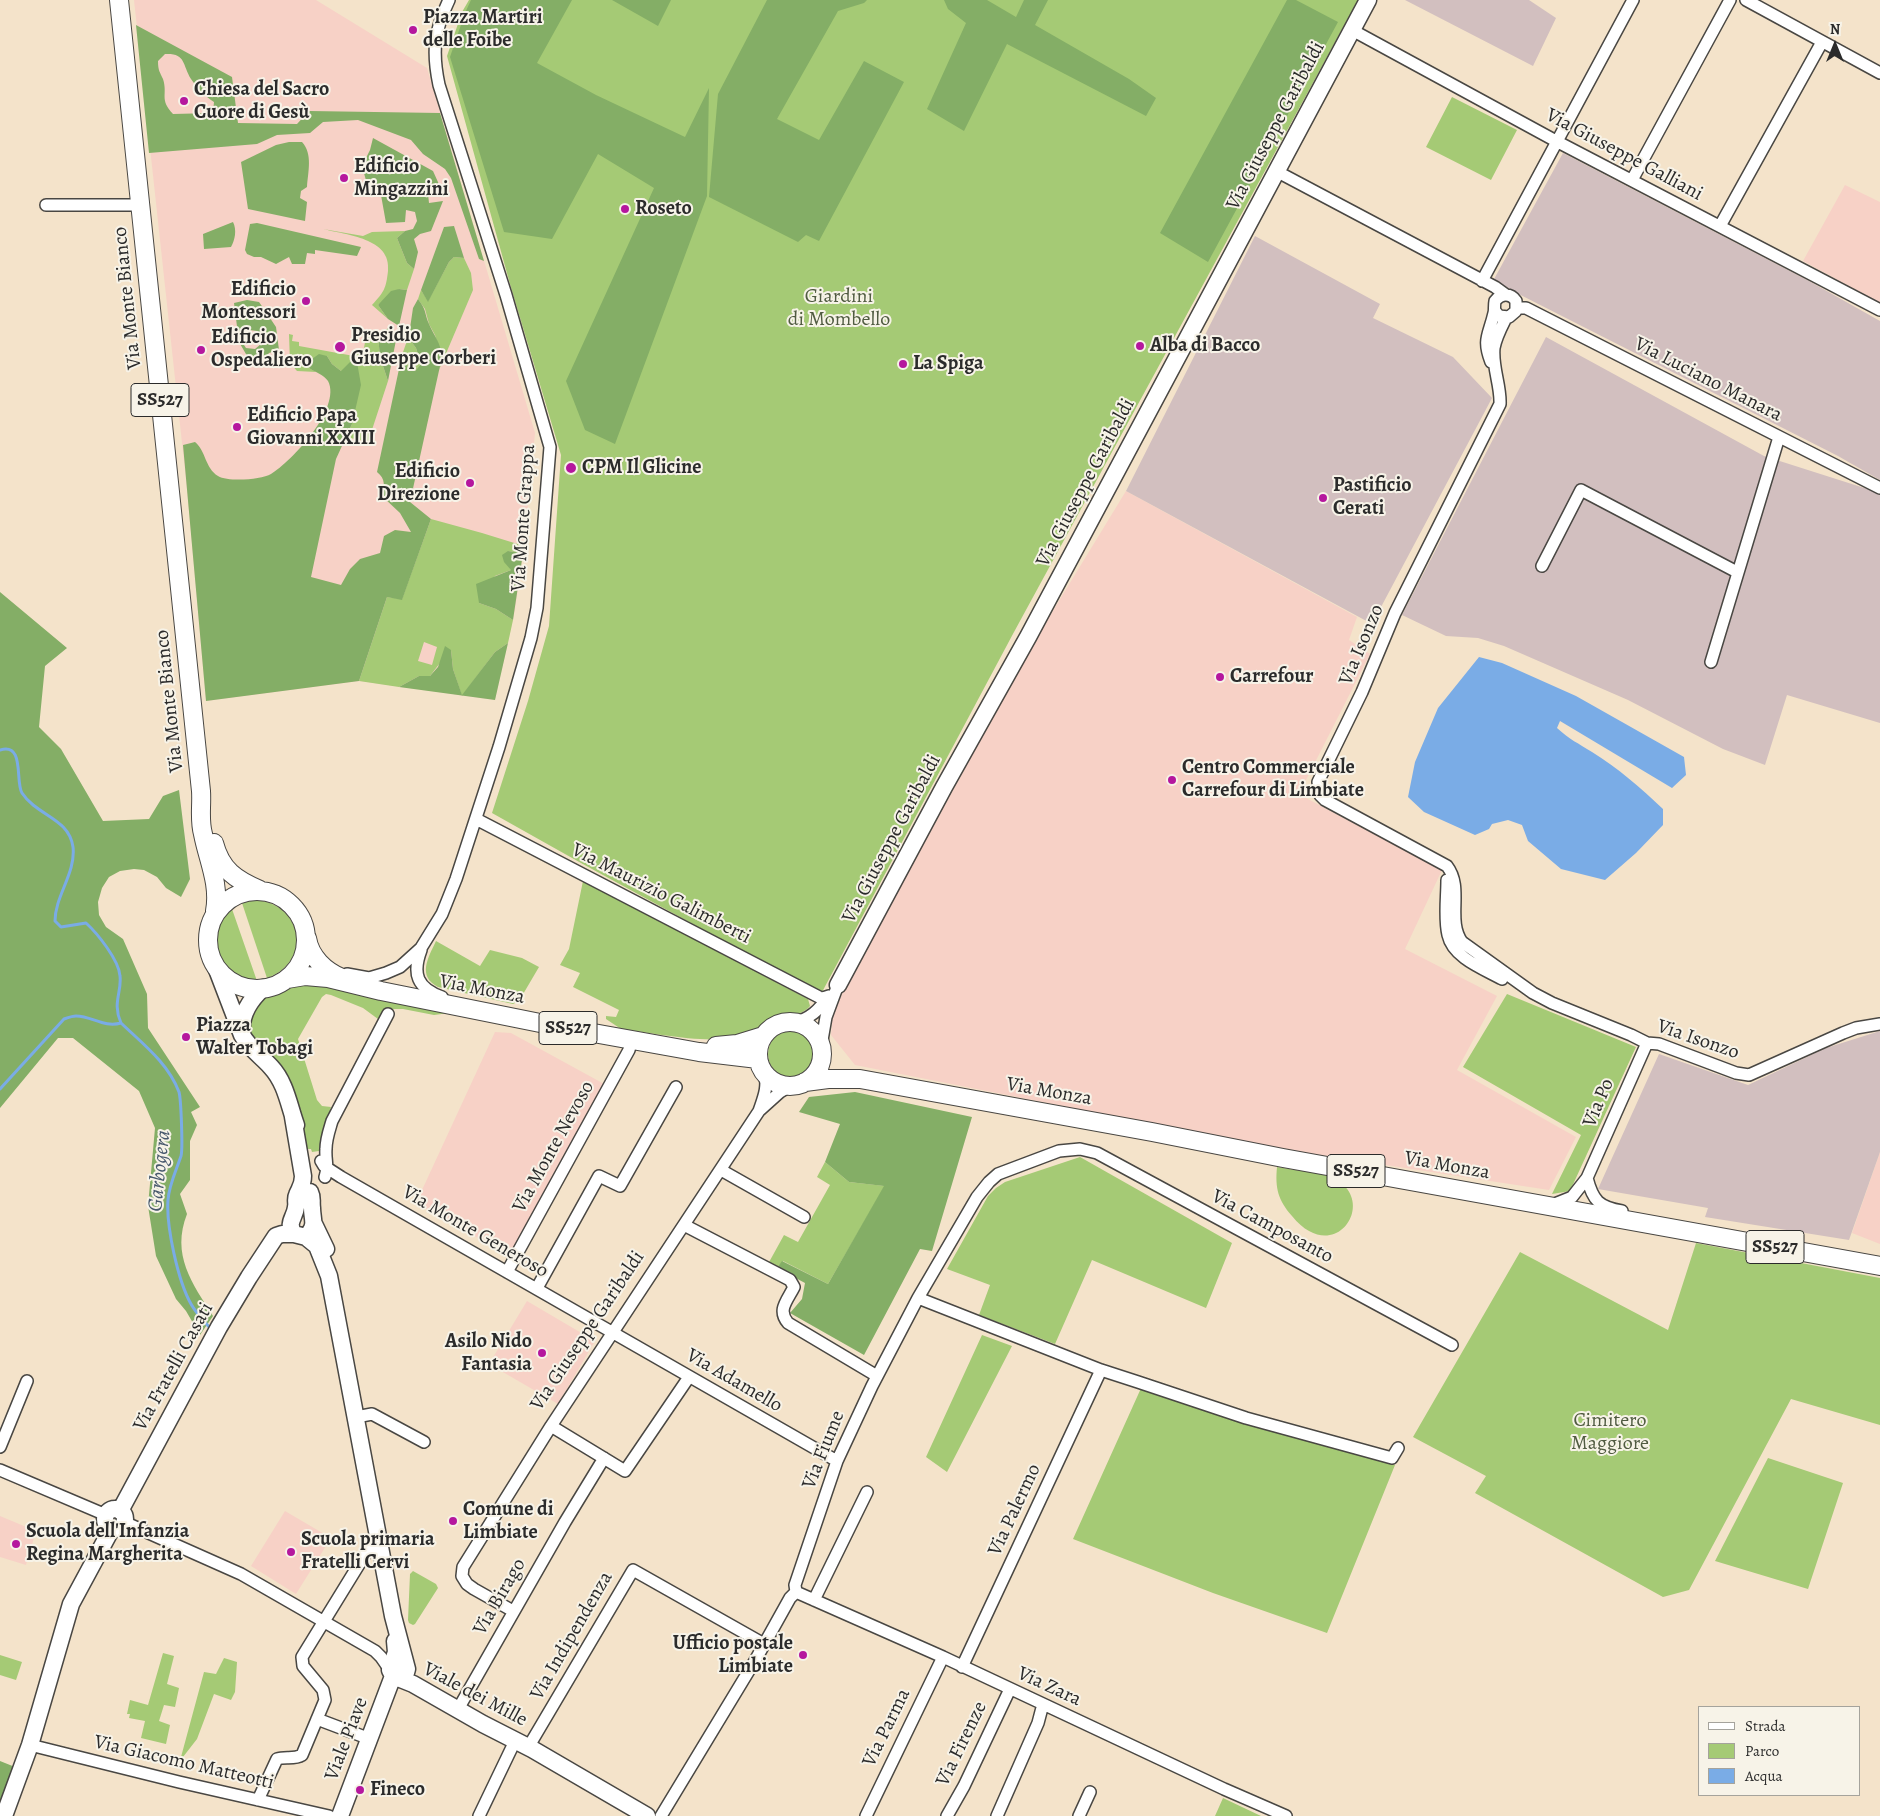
<!DOCTYPE html>
<html>
<head>
<meta charset="utf-8">
<style>
	body { margin:0 }
	#map { position:relative; width:1880px; height:1816px; overflow:hidden; background:#f4e3ca; font-family:Alegreya,serif }
	canvas { display:block }
	.legend { position:absolute; left:1698px; top:1706px; width:162px; height:90px; box-sizing:border-box; background:#f7f3e8; border:1px solid #a5a39c; margin:0; padding:6px 9px; list-style:none; font-size:15px; color:#2b2b2b }
	.legend li { display:flex; align-items:center; gap:10px; height:25px }
	.legend b { width:25px; border:1px solid #a5a39c }
	.north { position:absolute; left:1810px; top:20px; width:50px; height:50px; -webkit-text-stroke:4px #f7f3e8; paint-order:stroke; rotate:0deg; font-size:14px; font-weight:700; line-height:20px; text-align:center; color:#2b2b2b }
	.north::after { content:''; display:block; margin:auto; width:18px; height:22px; background:#2b2b2b; clip-path:polygon(50% 0,100% 100%,50% 72%,0 100%) }
</style>
</head>
<body>
<div id="map">
<canvas width="1880" height="1816"></canvas>
<ul class="legend">
<li><b style="height:6px;background:#fff"></b>Strada</li>
<li><b style="height:14px;background:#a5ca75"></b>Parco</li>
<li><b style="height:14px;background:#7aace6"></b>Acqua</li>
</ul>
<div class="north">N</div>
</div>
<script>
const c = document.querySelector('canvas').getContext('2d');
c.lineJoin = 'round';
function paint(path, color) {
  c.fillStyle = color;
  c.fill(path, 'evenodd');
}
function trace(path, color, width, dash) {
  c.strokeStyle = color;
  c.lineWidth = width;
  c.lineCap = dash ? 'butt' : 'round';
  c.setLineDash(dash || []);
  c.stroke(path);
}
function write(font, color, halo, rows, align = 'center') {
  c.font = font + ' Alegreya,serif';
  c.lineWidth = 4;
  c.setLineDash([]);
  c.textBaseline = 'middle';
  c.strokeStyle = halo;
  c.fillStyle = color;
  for (const [text, x, y, turn = 0] of rows) {
    c.save();
    c.translate(x, y);
    c.rotate((+turn || 0) * Math.PI / 180);
    c.textAlign = isNaN(turn) ? turn : align;
    if (halo) c.strokeText(text, 0, 0);
    c.fillText(text, 0, 0);
    c.restore();
  }
}
const built = new Path2D(`
	M134,0H316L427,68L535,433L524,546L515,610L495,700L359,681L206,701L187,489Z
	M1845,185L1880,202V303L1803,261Z
	M1126,491L1357,617L1349,640L1370,654L1302,788L1306,798L1442,870L1405,949L1497,996L1457,1070L1576,1137L1549,1190L1281,1149L855,1065L831,1035L833,1011L1029,650Z
	M495,1032L511,1033L606,1085L510,1256L416,1203Z
	M1880,1152V1244L1852,1233Z
	M527,1301L595,1341L558,1404L489,1364Z
	M285,1511L331,1538L296,1594L251,1566Z
	M0,1516L36,1531L26,1565L0,1557Z`);
const industrial = new Path2D(`
	M1405,0H1529L1556,18L1533,66Z
	M1563,153L1809,281L1880,321V480L1838,456L1493,281Z
	M1255,236L1380,304L1373,318L1453,357L1492,398L1372,624L1126,491Z
	M1546,337L1764,456L1880,493V723L1787,695L1765,765L1723,749L1628,700L1504,646L1478,638L1446,636L1402,615Z
	M1880,1031V1152L1849,1240L1705,1217L1708,1208L1598,1189L1659,1054L1748,1085L1826,1048Z`);
const green = new Path2D(`
	M469,0H1358L1014,632L821,994L581,863L492,813L528,701L549,626L561,455L510,284L447,56L462,12Z
	M1452,97L1517,130L1491,180L1426,147Z
	M323,229L363,236L372,232L405,231L397,238L407,263L414,269L407,290L399,289L378,305L388,319L372,305C384,292 386,289 388,271C392,238 346,235 323,229Z
	M454,257L464,258L471,273L473,290L439,370L442,357L435,335L429,324L425,309L418,299L421,290L428,301L449,262Z
	M368,330L378,336L380,357L388,381L368,442L346,437L352,424L341,371L332,364L327,356L309,368L316,372L297,371L290,363L289,334L293,335L292,341L299,342V346L354,356L356,352L363,353L366,337L356,335Z
	M409,335L410,340L416,348L421,364L415,371L409,369L402,355Z
	M431,519L482,533L524,546L523,553L508,551L511,570L495,576L479,603L496,609L513,620L508,643L495,652L462,696L453,669L451,650C443,658 437,667 430,676H419L399,687L359,681L387,597L402,599ZM424,642L437,647L432,665L418,661Z
	M583,881L808,999L810,1006C801,1017 787,1014 775,1019C766,1022 758,1030 748,1034C715,1047 656,1033 621,1029L606,1019V1016L616,1017L619,1010L573,987L580,973L560,965L569,949Z
	M255,900C303,903 313,962 267,978L242,903Z
	M232,909L257,981C218,975 201,936 232,909Z
	M436,941L480,966L490,950L522,958L539,967L519,1001L513,1004L438,987C417,976 428,958 436,941Z
	M307,981L457,1012L434,1015L403,1009H387L378,1019L363,1008L331,995L326,994L322,997L298,1039L317,1100L322,1106L331,1107L319,1151L312,1152L311,1149H307L288,1081L252,1037L249,1030L250,1014L261,999Z
	M1507,994L1636,1047L1570,1191L1552,1194L1581,1135L1463,1067Z
	M768 1054a24 24 0 1 1 48 0a24 24 0 1 1-48 0Z
	M1080,1157L1232,1243L1206,1308L1092,1260L1055,1344L979,1315L990,1285L947,1269L988,1196L996,1188L1005,1182Z
	M825,1162L849,1182L885,1186L828,1284L783,1261L777,1268L768,1264L784,1235L798,1242L830,1185L817,1177Z
	M1277,1167C1292,1170 1320,1172 1333,1178C1380,1200 1335,1269 1292,1216C1278,1200 1275,1188 1277,1167Z
	M1696,1243L1880,1278V1425L1791,1399L1689,1590L1663,1597L1475,1493L1486,1476L1413,1437L1520,1252L1668,1330Z
	M982,1335L1012,1346L947,1472L926,1457Z
	M1142,1386L1275,1432L1395,1465L1327,1633L1213,1593L1073,1539Z
	M1768,1458L1843,1483L1808,1589L1715,1561Z
	M413,1571L436,1584L438,1588L415,1624L413,1625L409,1623L408,1620L410,1574Z
	M163,1653L174,1656L167,1684L179,1688L175,1707L164,1705L159,1721L170,1725L166,1744L141,1738L145,1721L129,1718L130,1714H127L130,1700L148,1705Z
	M0,1655L22,1662L16,1680L0,1675Z
	M224,1658L237,1662L235,1692L231,1700L214,1694L197,1739L183,1757H181L204,1672L216,1674Z
	M1223,1798L1261,1816H1215Z`);
const forest = new Path2D(`
	M471,0H572L537,63L596,95L685,137L709,88L707,196L615,444L585,430L566,381L654,188L598,154L552,239L504,232L450,57L465,13Z
	M612,0H671L658,26Z
	M767,0H867L864,3L838,11L777,119L819,140L864,61L904,82L819,241L806,235L798,242L709,197L718,94Z
	M944,0H987L1016,17L1024,0H1048L1035,25L1129,79L1156,98L1146,116L1007,44L964,131L927,109L966,23L948,9Z
	M1287,0H1296L1338,22L1208,262L1160,233Z
	M136,25L232,77L238,123L297,124L309,111L440,113L484,261L479,259L451,178L445,169L423,154L411,140L358,120L323,122L310,133L277,135L257,144L149,153ZM165,54C186,53 182,64 191,79C197,88 205,96 214,102L213,113L173,114C159,99 168,95 163,79C160,72 158,71 158,61Z
	M373,138L433,171L442,191L428,194L429,203L443,201L431,231L420,234L414,239L418,252L414,269L407,263L397,238L405,231L413,229L417,221L415,212L406,210L405,222L386,223L379,184H367L362,166L370,150Z
	M289,142H302C313,154 308,172 307,187L301,191L300,198L307,202L305,221L248,209L241,162L276,145Z
	M233,222C237,230 235,240 231,247L204,249L203,234Z
	M257,223L361,247L357,256L315,250V254L307,253L305,264H292L289,257L276,264L261,257H254L247,254L245,250L250,224Z
	M454,226L464,258L454,257L449,262L428,302L421,290L444,227Z
	M399,289L407,290L399,326L388,319L378,305L391,291Z
	M418,299C427,311 424,312 429,324C434,336 441,343 442,357L410,502L431,519L402,600L387,597L359,681L206,701L183,445L195,442C206,451 205,468 218,476C228,482 261,480 271,474C291,462 342,408 328,381C324,375 315,372 309,368L312,359L319,354L327,356L332,364L341,371L351,361L357,362L361,385L352,424L336,459L311,577L341,585L350,569L360,559L380,553L384,536L395,530L411,532L400,513L383,497C384,486 386,479 377,472L402,355L409,369L415,371L421,364L416,348L410,340L409,335L413,308Z
	M247,300L259,302L264,309L276,327L279,350L269,353L265,358L250,361L239,342L234,303ZM249,330L257,331L261,337V344L255,349L246,348L242,342L243,334Z
	M388,328L397,335L388,381L380,357L378,336Z
	M508,551L523,553L513,620L496,609L479,603L476,584L511,570L504,562L502,555Z
	M0,592L67,648L45,666L39,727L61,749L103,821L149,819L163,796L179,790L190,879L181,897L166,888L157,877L144,870L134,869L120,871L109,877L102,888L98,902L99,915L106,927L123,939L147,994L148,1028L200,1107L191,1112L197,1125L190,1141V1180L180,1194L187,1214C171,1255 192,1283 213,1316L200,1335L186,1311L176,1299L156,1256L148,1206L155,1128L139,1091L73,1038H58L0,1108Z
	M508,643L495,700L399,687L419,676H430L438,667L445,646L451,650L453,669L462,695L495,652Z
	M855,1092L972,1117L932,1251L920,1249L864,1355L790,1313L802,1299L805,1283L777,1268L782,1261L828,1284L884,1186L849,1182L825,1162L840,1124L799,1112L809,1097Z
	M0,1761L15,1767L0,1807Z`);
const water = new Path2D(`
	M1479,657L1502,663L1576,696L1684,757L1686,775L1672,788L1560,721L1557,728C1570,740 1578,743 1592,752C1618,768 1641,788 1663,809V825L1636,853L1605,880L1561,869L1528,841L1522,825L1508,820L1492,824L1489,829L1475,835L1424,812L1408,797L1415,762L1438,708Z`);
const stream = new Path2D(`
	M0,750C25,742 15,782 22,793C37,816 69,818 73,847C76,873 55,896 55,921L61,927L86,923C97,933 119,960 120,976C122,992 112,1003 121,1023C143,1044 168,1063 179,1092C181,1099 183,1149 181,1156C176,1171 169,1185 168,1200C166,1226 178,1281 191,1304C196,1313 203,1320 210,1328
	M0,1089L64,1019C67,1018 72,1016 76,1016C92,1016 104,1028 121,1023`);
const street = new Path2D(`
	M1746,0L1880,73
	M1352,30L1556,141L1880,310
	M1276,171L1495,287L1506,295
	M1632,180L1730,0
	M46,205H140
	M1720,226L1822,42
	M1482,281L1633,0
	M1517,308H1526L1880,488
	M1506,318C1501,328 1496,337 1494,348C1492,367 1501,386 1500,404L1395,613L1362,692L1318,782L1320,795L1325,800L1447,866C1464,888 1446,920 1462,942L1533,993L1552,1003L1631,1035L1647,1043L1659,1044L1736,1073L1749,1075L1843,1033L1856,1028L1880,1024
	M1491,362C1482,339 1489,335 1494,313C1495,310 1494,306 1495,301C1501,293 1511,293 1516,301V311L1509,317L1499,316L1495,311
	M1542,566L1581,490L1737,572
	M1711,662L1779,437
	M476,819L819,997L823,998L829,996
	M1447,880C1447,898 1444,918 1448,935C1453,958 1484,969 1502,979
	M421,950C412,974 417,988 442,997
	M347,974L369,978L386,973L400,967L421,948L442,914L456,879L499,747L531,638L537,608L550,447L506,295L439,85C432,52 434,31 449,0
	M793,1023C810,1019 819,1010 829,996
	M821,1046L826,1017L836,990
	M760,1110L780,1092L790,1086
	M321,1161L324,1166L341,1177L837,1461
	M721,1170L804,1217
	M325,1177C329,1167 325,1160 326,1149C326,1139 329,1131 332,1121L388,1014
	M1587,1178C1593,1201 1599,1207 1622,1211
	M1552,1205L1572,1197L1587,1178L1647,1043
	M684,1225L790,1280L794,1287C787,1301 777,1310 788,1323L877,1376
	M507,1272L629,1050L632,1039
	M537,1288L599,1176L620,1186L676,1087
	M918,1298L1101,1370L1138,1382L1246,1418L1392,1458L1398,1448
	M356,1417L372,1414L424,1442
	M551,1426L625,1471L689,1377
	M0,1447L27,1381
	M0,1470L106,1515
	M124,1522L241,1574L375,1651L381,1657L390,1670
	M796,1592L795,1585L837,1461L872,1386L918,1298L977,1197L989,1182L998,1174L1059,1151L1080,1149L1097,1153L1452,1345
	M796,1592L943,1657L1224,1789L1286,1816
	M814,1600L867,1492
	M513,1611L474,1589L467,1584L462,1576L463,1567L551,1426L759,1111C763,1099 769,1086 764,1073
	M962,1667L1101,1370
	M461,1704L565,1522L604,1458
	M317,1719L370,1739
	M30,1745L179,1782L329,1816
	M529,1746L633,1570L764,1644
	M258,1800L277,1759C285,1756 294,1760 302,1755L325,1700L323,1690L303,1666L302,1657L377,1535
	M479,1816L515,1741
	M661,1816L756,1659L790,1598L796,1592
	M866,1816L943,1657
	M947,1816L964,1786L1010,1689
	M997,1816L1038,1723L1043,1704
	M1079,1816L1090,1792`);
const secondary = new Path2D(`
	M216,967L242,1035C249,1048 261,1056 271,1067C286,1083 289,1106 296,1125
	M838,985L944,787L1028,637L1368,0
	M242,1033C240,1014 250,1000 263,988
	M293,1117L303,1176C303,1185 300,1188 297,1195C295,1199 297,1203 296,1207C295,1218 286,1222 294,1234L306,1237L317,1246L329,1276L393,1616L407,1669L405,1676L397,1678
	M314,1224L326,1249
	M310,1232C316,1224 312,1218 312,1208C311,1201 313,1198 310,1192
	M105 1519a10 10 0 1 1 20 0a10 10 0 1 1-20 0Z
	M120,1511L219,1327L249,1277L276,1236L282,1234H294
	M395,1641L396,1652L390,1670L393,1676L413,1684L483,1724L532,1749L647,1816
	M4,1816L30,1745L71,1604L112,1528
	M340,1816L393,1676`);
const primary = new Path2D(`
	M119,0L201,791C202,806 199,820 203,834C208,860 220,884 215,911
	M214,843C221,870 236,880 260,890
	M208 940a49 49 0 1 1 98 0a49 49 0 1 1-98 0Z
	M307,938C310,957 325,971 342,978
	M287,979L305,976L328,978L381,991L560,1027L699,1052L758,1059
	M758 1054a32 32 0 1 1 64 0a32 32 0 1 1-64 0Z
	M716,1046L737,1044L763,1036
	M805,1082L828,1079H860L1152,1132L1283,1158L1880,1266`);
const markers = [
	[413,30,5,"#b5179e"],
	[184,101,5,"#b5179e"],
	[344,178,5,"#b5179e"],
	[625,209,5,"#b5179e"],
	[306,301,5,"#b5179e"],
	[1140,346,5,"#b5179e"],
	[340,347,6,"#b5179e"],
	[201,350,5,"#b5179e"],
	[903,364,5,"#b5179e"],
	[237,427,5,"#b5179e"],
	[571,468,6,"#b5179e"],
	[470,483,5,"#b5179e"],
	[1323,498,5,"#b5179e"],
	[1220,677,5,"#b5179e"],
	[1172,780,5,"#b5179e"],
	[186,1037,5,"#b5179e"],
	[542,1353,5,"#b5179e"],
	[453,1521,5,"#b5179e"],
	[16,1544,5,"#b5179e"],
	[291,1552,5,"#b5179e"],
	[803,1655,5,"#b5179e"],
	[360,1790,5,"#b5179e"]
];
const shields = [
	[160,400,58],
	[568,1028,58],
	[1356,1171,58],
	[1775,1247,58]
];
const shieldNames = [
	["SS527",160,400],
	["SS527",568,1028],
	["SS527",1356,1171],
	["SS527",1775,1247]
];
const poiNames = [
	["Piazza Martiri",423,18],
	["delle Foibe",423,41],
	["Chiesa del Sacro",194,90],
	["Cuore di Gesù",194,113],
	["Edificio",354,167],
	["Mingazzini",354,190],
	["Roseto",635,209],
	["Edificio",296,290,"right"],
	["Montessori",296,313,"right"],
	["Presidio",351,336],
	["Giuseppe Corberi",351,359],
	["Edificio",211,338],
	["Ospedaliero",211,361],
	["Alba di Bacco",1150,346],
	["La Spiga",913,364],
	["Edificio Papa",247,416],
	["Giovanni XXIII",247,439],
	["CPM Il Glicine",582,468],
	["Edificio",460,472,"right"],
	["Direzione",460,495,"right"],
	["Pastificio",1333,486],
	["Cerati",1333,509],
	["Carrefour",1230,677],
	["Centro Commerciale",1182,768],
	["Carrefour di Limbiate",1182,791],
	["Piazza",196,1026],
	["Walter Tobagi",196,1049],
	["Asilo Nido",532,1342,"right"],
	["Fantasia",532,1365,"right"],
	["Comune di",463,1510],
	["Limbiate",463,1533],
	["Scuola dell'Infanzia",26,1532],
	["Regina Margherita",26,1555],
	["Scuola primaria",301,1540],
	["Fratelli Cervi",301,1563],
	["Ufficio postale",793,1644,"right"],
	["Limbiate",793,1667,"right"],
	["Fineco",370,1790]
];
const streetNames = [
	["Via Giuseppe Garibaldi",1276,126,-62],
	["Via Giuseppe Galliani",1624,155,28],
	["Via Monte Bianco",128,298,-96],
	["Via Luciano Manara",1708,380,27],
	["Via Giuseppe Garibaldi",1086,483,-62],
	["Via Monte Grappa",524,518,-86],
	["Via Isonzo",1362,645,-67],
	["Via Monte Bianco",170,701,-96],
	["Via Giuseppe Garibaldi",892,839,-62],
	["Via Maurizio Galimberti",661,894,27],
	["Via Monza",482,990,11],
	["Via Isonzo",1698,1040,19],
	["Via Monza",1049,1092,10],
	["Via Po",1599,1103,-67],
	["Via Monte Nevoso",554,1147,-61],
	["Via Monza",1447,1166,10],
	["Via Camposanto",1272,1227,28],
	["Via Monte Generoso",475,1232,30],
	["Via Giuseppe Garibaldi",588,1331,-56],
	["Via Fratelli Casati",174,1367,-61],
	["Via Adamello",734,1381,30],
	["Via Fiume",824,1450,-68],
	["Via Palermo",1015,1510,-65],
	["Via Birago",500,1597,-60],
	["Via Indipendenza",572,1636,-60],
	["Via Zara",1049,1687,25],
	["Viale dei Mille",475,1695,28],
	["Via Parma",887,1728,-64],
	["Viale Piave",347,1739,-69],
	["Via Firenze",962,1744,-64],
	["Via Giacomo Matteotti",184,1763,13]
];
const parkNames = [
	["Giardini",839,297],
	["di Mombello",839,320],
	["Cimitero",1610,1421],
	["Maggiore",1610,1444]
];
const waterNames = [
	["Garbogera",160,1171,-84]
];
paint(built, '#f7d1c6');
paint(industrial, '#d2bfbf');
paint(green, '#a5ca75');
paint(forest, '#84ae66');
paint(water, '#7aace6');
trace(stream, '#7aace6', 3);
trace(street, '#494743', 14);
trace(secondary, '#494743', 19);
trace(primary, '#494743', 20);
trace(street, '#fff', 11);
trace(secondary, '#fff', 16);
trace(primary, '#fff', 18);
for (const [x, y, r, color] of markers) {
  const dot = new Path2D();
  dot.arc(x, y, r, 0, 2 * Math.PI);
  c.fillStyle = color;
  c.fill(dot);
  trace(dot, '#f7f3e8', 2);
}
for (const [x, y, w] of shields) {
  const box = new Path2D();
  box.roundRect(x - w / 2, y - 16.5, w, 33, 4);
  c.fillStyle = '#f7f3e8';
  c.fill(box);
  trace(box, '#2b2b2b', 1);
}
write('bold 19px', '#2b2b2b', null, shieldNames);
write('bold 20px', '#2b2b2b', '#f7f3e8', poiNames, 'left');
write('20px', '#2b2b2b', '#f7f3e8', streetNames);
write('20px', '#505b41', '#f7f3e8', parkNames);
write('italic 21px', '#47586c', '#f7f3e8', waterNames);
</script>
</body>
</html>
